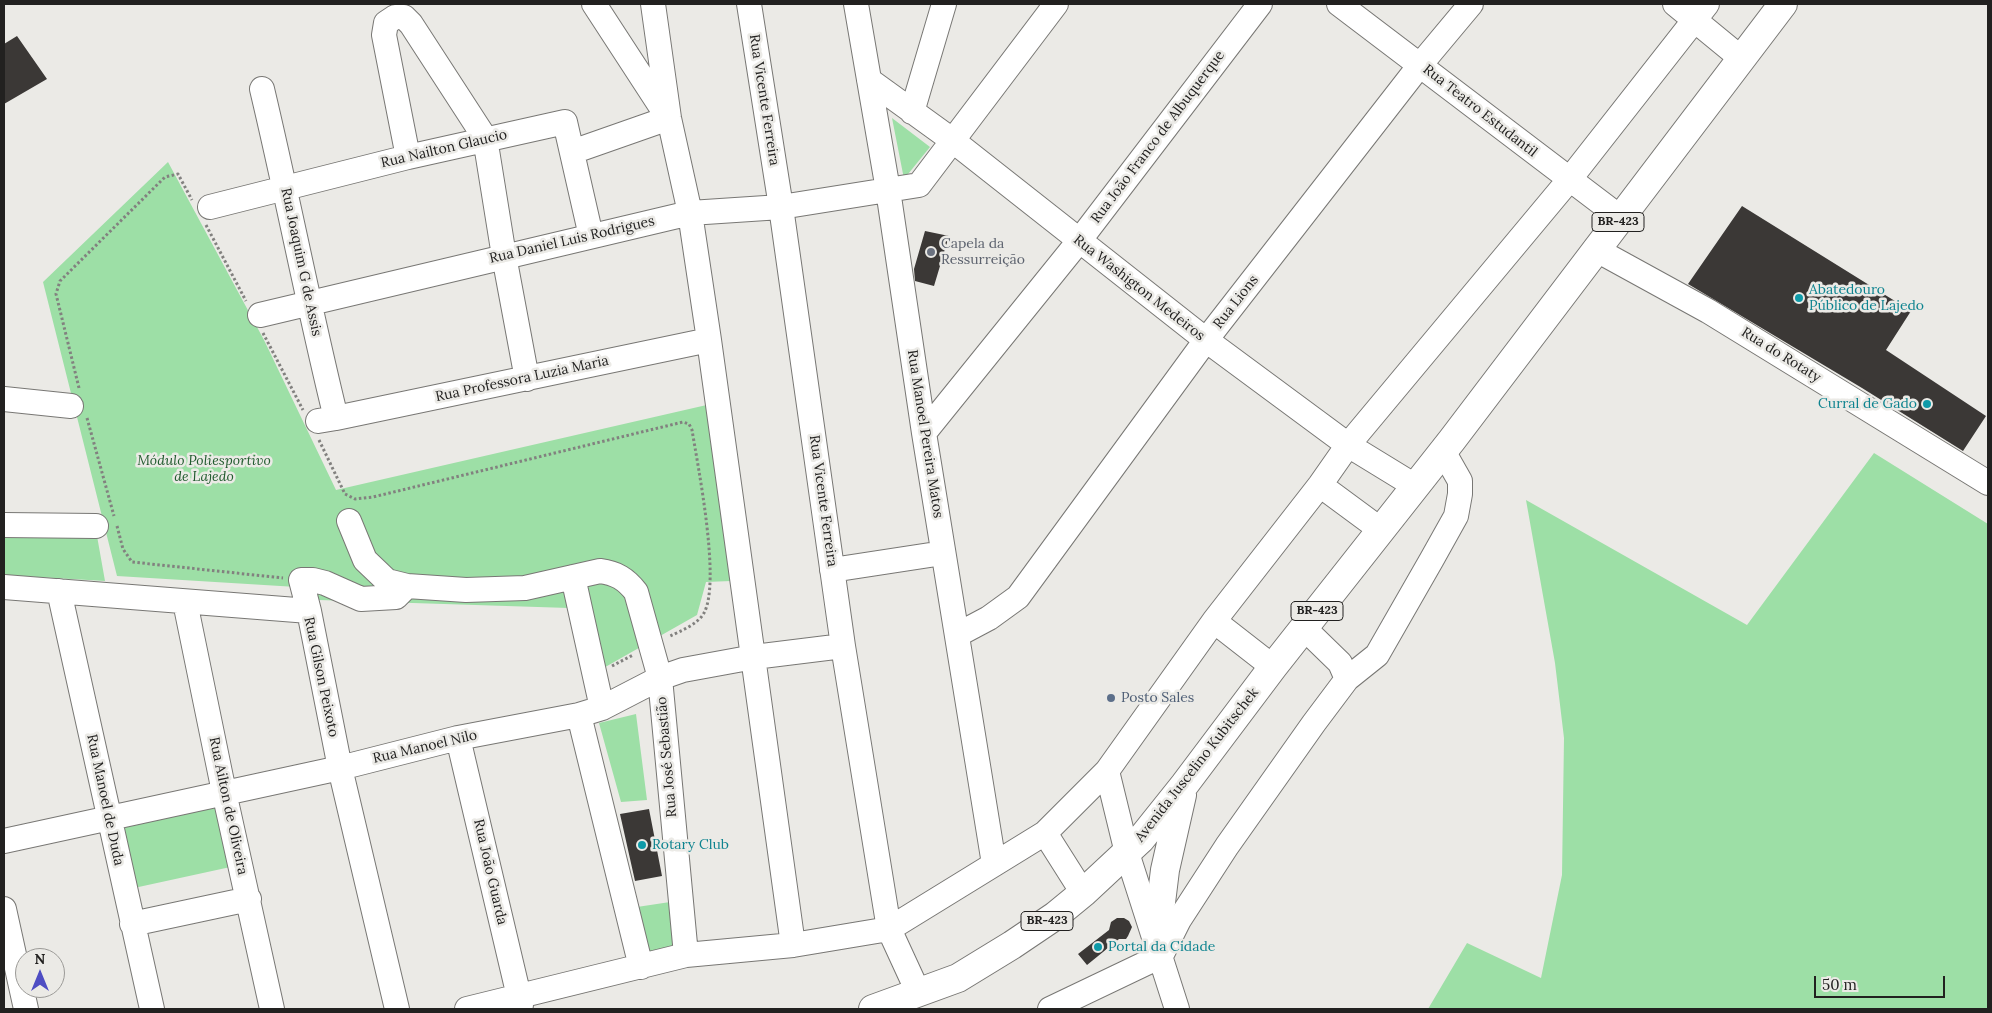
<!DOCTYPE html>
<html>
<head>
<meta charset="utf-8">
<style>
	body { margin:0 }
	#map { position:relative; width:1992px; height:1013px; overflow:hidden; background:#ebeae6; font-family:Lora,serif }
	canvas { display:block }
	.frame { position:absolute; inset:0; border:5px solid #222120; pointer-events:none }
	.north { position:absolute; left:15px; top:948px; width:50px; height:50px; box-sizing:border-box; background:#ebeae6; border:1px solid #9b9a97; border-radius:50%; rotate:0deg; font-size:14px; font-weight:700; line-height:20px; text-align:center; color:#222120 }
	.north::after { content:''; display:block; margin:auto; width:18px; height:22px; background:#4e4dc3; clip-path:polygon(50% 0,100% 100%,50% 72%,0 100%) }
	.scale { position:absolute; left:1814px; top:976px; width:131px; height:22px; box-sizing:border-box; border:2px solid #222120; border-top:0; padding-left:6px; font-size:15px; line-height:18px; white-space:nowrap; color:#222120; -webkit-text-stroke:4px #ebeae6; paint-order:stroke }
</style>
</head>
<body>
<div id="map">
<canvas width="1992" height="1013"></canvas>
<div class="frame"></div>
<div class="north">N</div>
<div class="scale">50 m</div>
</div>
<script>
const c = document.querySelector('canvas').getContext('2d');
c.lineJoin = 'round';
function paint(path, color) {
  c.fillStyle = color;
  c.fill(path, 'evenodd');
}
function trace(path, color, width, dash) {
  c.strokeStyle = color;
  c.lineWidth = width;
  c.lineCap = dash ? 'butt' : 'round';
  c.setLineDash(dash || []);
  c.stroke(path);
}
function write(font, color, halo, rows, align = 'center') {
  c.font = font + ' Lora,serif';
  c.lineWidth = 5;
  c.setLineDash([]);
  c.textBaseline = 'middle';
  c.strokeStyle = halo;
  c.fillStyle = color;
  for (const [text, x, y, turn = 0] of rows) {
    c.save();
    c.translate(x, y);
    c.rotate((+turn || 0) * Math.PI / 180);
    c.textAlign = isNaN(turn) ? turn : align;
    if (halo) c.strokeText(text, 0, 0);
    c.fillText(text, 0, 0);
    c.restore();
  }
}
const green = new Path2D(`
	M892,118L930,147L904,179Z
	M168,162L264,340L336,490L711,404L731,581L706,582L697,615L600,670L569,608L319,600L313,588L117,576L43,282Z
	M1874,453L1988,524V1009H1428L1467,943L1541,978L1562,875L1564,738L1555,663L1526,500L1747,625Z
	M4,534L97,536L105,581L4,575Z
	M636,714L647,800L621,802L599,723Z
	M221,800L235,866L134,888L122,822Z
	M670,902L675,948L647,953L637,907Z`);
const building = new Path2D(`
	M17,36L47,79L4,104V44Z
	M1742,206L1911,311L1886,350L1986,416L1963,451L1862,388L1688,284Z
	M925,231L949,236L934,286L915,281L914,269Z
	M649,809L662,876L635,881L620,814Z
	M1117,918H1124L1129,921L1132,927L1128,936L1126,939H1119L1087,965L1078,954L1109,930L1111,922Z`);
const path = new Path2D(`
	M206,225L246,301
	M263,333L303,410
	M79,388L56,294L60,281L165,177L178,174L192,200
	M87,418L114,516
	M319,440L345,494L355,499L373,497L683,422L689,424L692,430C698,467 721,582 704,613C698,624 681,631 670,636
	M117,526L123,549L132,562L283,578
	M612,666L633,655`);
const minor = new Path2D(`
	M594,4L665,113
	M653,4L669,118L690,213L709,340L793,945
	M749,4L781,207L843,646L889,929L918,992
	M856,4L888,190L924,433L994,864
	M1339,4L1621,218
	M1675,4L1742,59
	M869,80L952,140L1206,340L1348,445L1415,486
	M262,89C288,198 309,309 336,418L318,421
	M912,112L944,4
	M572,152L669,118
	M408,157L384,35L386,23L395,17H404L411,24L485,138L504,256L527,379
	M210,207L408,157L565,122L591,236
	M1595,249L1708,311L1988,483
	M260,315L690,213L781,207L919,185L1056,4
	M4,399L71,406
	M336,418L709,340
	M924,433L1079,241L1260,4
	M1320,485L1381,530
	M349,521L365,560L387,581L407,586L466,590L525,588L600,571C616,573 626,579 636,592L660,678L686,955
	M4,525L96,526
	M832,570L943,553
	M573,577L602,708
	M4,587L309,611L340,768L397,1009
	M59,591L152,1009
	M185,602L224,792L272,1009
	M309,611L301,580H313L325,583L361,599L396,597L407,586
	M1214,621L1273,667
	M1304,628L1340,663L1347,679
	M957,635L989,618L1018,597L1206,340L1420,65L1471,4
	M579,715L641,967
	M458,738L521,1005
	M1107,771L1127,853L1177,1009
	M1045,833L1083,893
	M4,841L340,768L458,738L579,715L602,708L660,678L683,670L754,657L843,646
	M4,909L26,1009
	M132,924L249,899
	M1161,956L1179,920L1227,846L1314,723L1347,679L1377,655L1432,559L1456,516L1460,494V481L1443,451
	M467,1009L686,955L793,945L889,929L1045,833L1107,771L1214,621L1320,485L1348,445L1569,180L1707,4
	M1050,1009L1161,956`);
const major = new Path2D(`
	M1156,943L1165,870L1182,795
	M873,1009L958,978L1012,945L1055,916L1083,893L1141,839L1185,784L1273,667L1452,440L1783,4`);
const markers = [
	[931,252,5,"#6b7280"],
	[1799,298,5,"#0f9aa8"],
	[1927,404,5,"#0f9aa8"],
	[1111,698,5,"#5c6f8a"],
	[642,845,5,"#0f9aa8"],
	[1098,947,5,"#0f9aa8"]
];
const shields = [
	[1618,222,52],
	[1317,611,52],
	[1047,921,52]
];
const shieldNames = [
	["BR-423",1618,222],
	["BR-423",1317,611],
	["BR-423",1047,921]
];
const streetNames = [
	["Rua Vicente Ferreira",764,100,81],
	["Rua Teatro Estudantil",1480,111,38],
	["Rua João Franco de Albuquerque",1158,137,-53],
	["Rua Nailton Glaucio",444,149,-13],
	["Rua Daniel Luis Rodrigues",572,240,-13],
	["Rua Joaquim G de Assis",301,262,78],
	["Rua Washigton Medeiros",1139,288,38],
	["Rua Lions",1236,302,-52],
	["Rua do Rotaty",1781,355,32],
	["Rua Professora Luzia Maria",522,379,-12],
	["Rua Manoel Pereira Matos",925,434,81],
	["Rua Vicente Ferreira",823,501,82],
	["Rua Gilson Peixoto",321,677,78],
	["Rua Manoel Nilo",425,747,-13],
	["Rua José Sebastião",667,757,-95],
	["Avenida Juscelino Kubitschek",1197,765,-52],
	["Rua Manoel de Duda",105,800,78],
	["Rua Ailton de Oliveira",228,806,78],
	["Rua João Guarda",490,872,77]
];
const worshipNames = [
	["Capela da",941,244],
	["Ressurreição",941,260]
];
const cultureNames = [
	["Abatedouro",1809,290],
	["Público de Lajedo",1809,306],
	["Curral de Gado",1917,404,"right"],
	["Rotary Club",652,845],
	["Portal da Cidade",1108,947]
];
const parkNames = [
	["Módulo Poliesportivo",204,461],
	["de Lajedo",204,477]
];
const serviceNames = [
	["Posto Sales",1121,698]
];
paint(green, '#9ddfa6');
paint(building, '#3b3836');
trace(minor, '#787774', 26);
trace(major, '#787774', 30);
trace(path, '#82817f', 3, [2.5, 2.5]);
trace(minor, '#fff', 24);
trace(major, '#fff', 28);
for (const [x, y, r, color] of markers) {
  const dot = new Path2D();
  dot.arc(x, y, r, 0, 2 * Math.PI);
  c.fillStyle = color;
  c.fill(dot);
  trace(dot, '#ebeae6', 2);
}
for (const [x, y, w] of shields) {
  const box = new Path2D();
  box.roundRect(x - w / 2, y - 9.5, w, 19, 4);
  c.fillStyle = '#ebeae6';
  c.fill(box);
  trace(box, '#222120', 1);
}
write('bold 12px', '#222120', null, shieldNames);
write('14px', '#222120', '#ebeae6', streetNames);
write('14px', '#5b616d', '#ebeae6', worshipNames, 'left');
write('14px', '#0d838f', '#ebeae6', cultureNames, 'left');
write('italic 14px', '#215b2e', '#ebeae6', parkNames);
write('14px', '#4e5e75', '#ebeae6', serviceNames, 'left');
</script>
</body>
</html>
